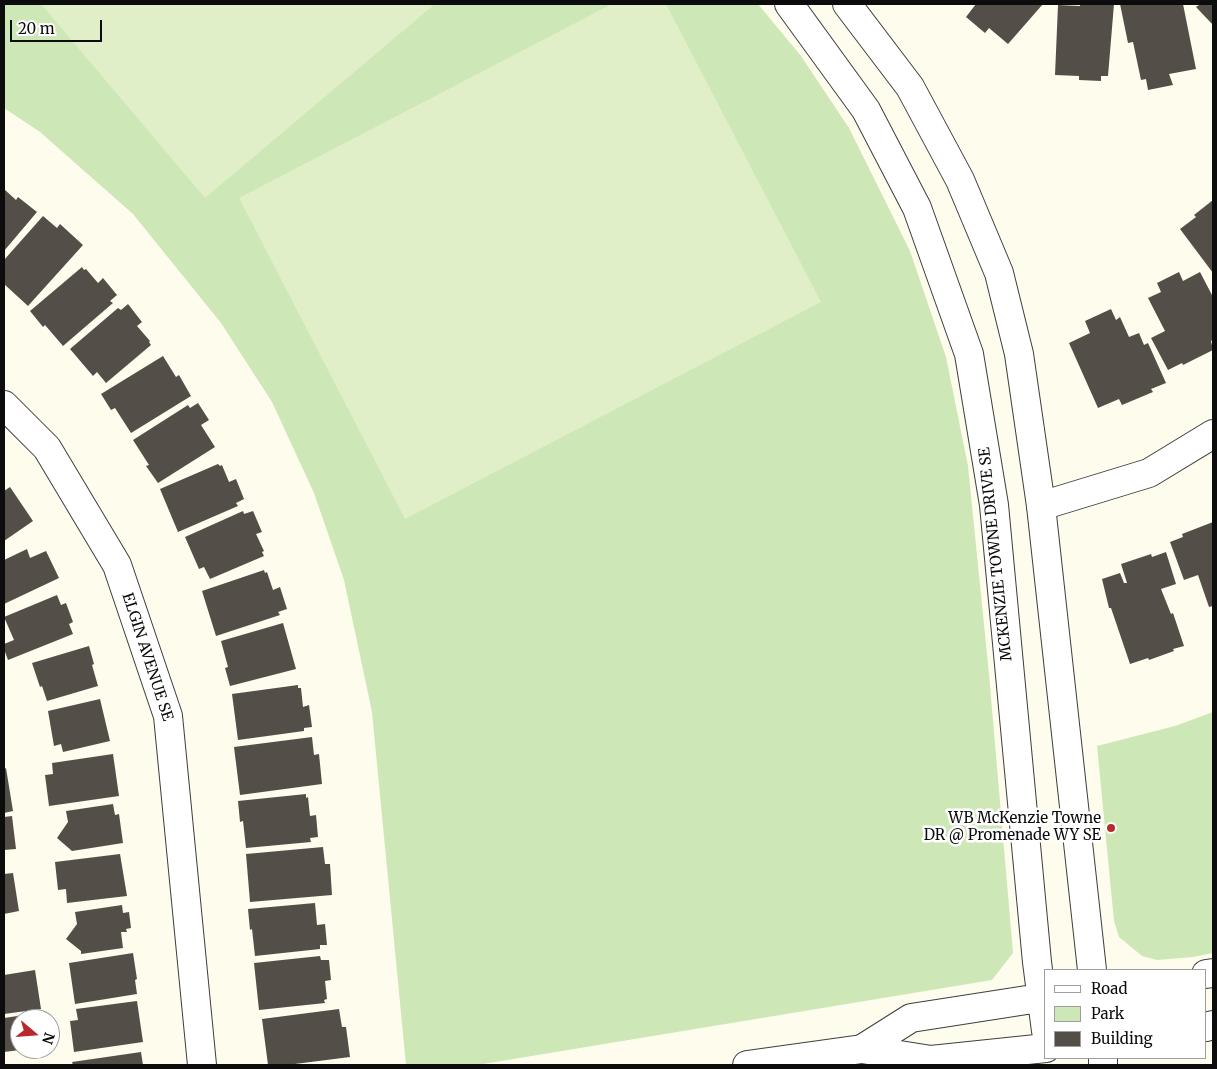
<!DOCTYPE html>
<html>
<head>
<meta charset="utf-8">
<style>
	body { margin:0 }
	#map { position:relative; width:1217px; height:1069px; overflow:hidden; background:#fefcec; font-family:Merriweather,serif }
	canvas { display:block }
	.frame { position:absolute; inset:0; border:5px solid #0c0c0c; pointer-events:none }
	.legend { position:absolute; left:1044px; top:969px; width:162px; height:90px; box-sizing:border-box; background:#fff; border:1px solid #9e9e9e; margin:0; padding:6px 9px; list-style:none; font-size:15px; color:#0c0c0c }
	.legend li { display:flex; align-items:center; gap:10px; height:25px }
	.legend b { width:25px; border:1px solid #9e9e9e }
	.north { position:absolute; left:10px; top:1009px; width:50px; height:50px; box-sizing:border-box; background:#fff; border:1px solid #9e9e9e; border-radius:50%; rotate:108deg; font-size:14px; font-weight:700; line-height:20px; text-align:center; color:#0c0c0c }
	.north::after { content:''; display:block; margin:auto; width:18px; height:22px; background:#b7292a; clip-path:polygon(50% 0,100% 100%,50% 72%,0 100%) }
	.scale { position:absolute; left:10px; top:20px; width:92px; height:22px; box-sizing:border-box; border:2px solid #0c0c0c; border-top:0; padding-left:6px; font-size:15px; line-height:18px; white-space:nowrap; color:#0c0c0c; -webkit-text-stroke:4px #fff; paint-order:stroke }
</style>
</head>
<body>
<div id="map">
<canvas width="1217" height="1069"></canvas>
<div class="frame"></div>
<ul class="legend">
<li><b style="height:6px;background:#fff"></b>Road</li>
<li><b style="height:14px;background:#cee7b7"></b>Park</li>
<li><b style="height:14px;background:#544e49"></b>Building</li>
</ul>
<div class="north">N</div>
<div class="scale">20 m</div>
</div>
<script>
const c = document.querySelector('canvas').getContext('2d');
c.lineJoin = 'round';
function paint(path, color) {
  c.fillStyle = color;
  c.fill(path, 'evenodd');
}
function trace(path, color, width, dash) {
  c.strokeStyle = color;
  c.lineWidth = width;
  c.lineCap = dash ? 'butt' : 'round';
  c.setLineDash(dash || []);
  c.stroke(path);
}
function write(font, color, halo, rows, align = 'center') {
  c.font = font + ' Merriweather,serif';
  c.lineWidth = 5;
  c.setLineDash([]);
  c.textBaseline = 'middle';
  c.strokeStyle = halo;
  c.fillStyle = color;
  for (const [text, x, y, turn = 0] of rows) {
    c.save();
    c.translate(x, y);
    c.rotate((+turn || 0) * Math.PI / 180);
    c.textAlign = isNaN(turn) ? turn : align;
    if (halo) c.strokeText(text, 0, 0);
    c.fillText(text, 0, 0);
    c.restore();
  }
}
const green = new Path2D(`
	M4,4H758L801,56L849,128L910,251L946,357L968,466L989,674L1013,953L992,980L477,1065H406L372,712L344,580L314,493L272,402L221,323L133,214L40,132L4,108Z
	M1213,712V953L1193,957L1157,960L1142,956L1119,937L1114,921L1097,746L1175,726Z`);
const pitch = new Path2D(`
	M41,4H435L205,198Z
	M612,4H666L821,302L405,519L239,198Z`);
const building = new Path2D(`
	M976,4H1043L1008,44L989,28L985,33L966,17Z
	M1080,4H1114L1108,76H1101V81L1079,80V76L1055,75L1058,5L1080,6Z
	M1120,4H1157V5L1183,4L1196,69L1169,74L1173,85L1148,90L1146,79L1141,80L1133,42L1128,43Z
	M1198,4H1213V25L1196,7L1199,5Z
	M4,189L16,200L18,197L37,212L4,251Z
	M1213,200V273L1180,229L1196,217L1194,215Z
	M43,216L57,228L60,224L83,245L28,306L4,284V260Z
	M82,267L84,270L86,269L98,283L103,278L117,295L110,301L113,303L63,346L45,325L43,327L30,311Z
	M1179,272L1183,281L1200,272L1213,297V340L1211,341L1213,350L1183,365L1182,363L1168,370L1151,338L1165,331L1148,298L1161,292L1157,283Z
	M128,304L142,322L137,326L150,341L149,342L151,345L106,383L97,372L93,376L70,349L118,308L121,310Z
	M1111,309L1116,320L1120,317L1129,337L1139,333L1144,345L1148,343L1166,383L1151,389L1153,392L1122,405L1119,399L1098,408L1069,343L1090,333L1085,321Z
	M163,356L176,377L179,375L191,396L131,433L115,408L111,410L101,394Z
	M198,403L209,420L201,425L215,447L158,483L146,466L149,465L133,440L188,405L190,408Z
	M218,464L220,466L222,465L229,482L236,479L244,499L236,503L238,506L178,532L160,489Z
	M10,487L33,521L4,541V491Z
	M243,511L244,514L253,511L262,532L256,534L264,551L262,552L264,556L210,579L204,567L199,569L185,537Z
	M1213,522V606L1209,607L1198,575L1184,580L1170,542L1183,537L1182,534Z
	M27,549L30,558L46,551L59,578L4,604V560Z
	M1166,552L1176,584L1161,589L1171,614L1173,613L1184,646L1173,649L1174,651L1149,660L1148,658L1130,664L1111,608H1109L1102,579L1120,573L1124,583H1127L1121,564L1151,554L1152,557Z
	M264,570L265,573L267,572L273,590L280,587L287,609L278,612L280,615L216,636L202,591Z
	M57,595L61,605L66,603L73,622L69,624L73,634L8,660L4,649V644L14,640L4,617Z
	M283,623L296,669L230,686L225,668L228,667L221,641Z
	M89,646L94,664L92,665L98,686L47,701L42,686L40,687L32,663Z
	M298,685V688H301L303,707L309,705L312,727L304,728V731L238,740L232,694Z
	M100,699L110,741L63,752L61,744L54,746L48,711Z
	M312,737L314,755L319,754L322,784L240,795L234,747Z
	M113,754L119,796L49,806L45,775L53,774L52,763Z
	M6,768L13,811L4,813V769Z
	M306,794V798L308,797L310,816L316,815L318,837L310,838L311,842L246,848L243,821L240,822L238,801Z
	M113,804L115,815L119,814L123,843L72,851L57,838L68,822L66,811Z
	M12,816L16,849L4,850V817Z
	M323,847L325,864H330L332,895L250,902L246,854Z
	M120,854L127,896L67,903L66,889L58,890L55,862Z
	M13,873L19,911L4,914V874Z
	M315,903L317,925L325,924L327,945H320V949L255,956L252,929L250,930L248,909Z
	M122,905L123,913L129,912L131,928L126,929L127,932H121L123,948L81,954V951L66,939L77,924L75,912Z
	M133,953L137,979L135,980L137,994L75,1004L69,963Z
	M320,956L321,960H329L331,980L325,981L327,999L324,1000L325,1003L259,1010L254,963Z
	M35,970L41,1009L4,1014V975Z
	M137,1001L143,1042L74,1052L70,1021L78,1020L76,1009Z
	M339,1009L342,1027H346L350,1057L287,1065H268L262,1019Z
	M31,1014V1019H20V1050L4,1052V1018Z
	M141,1052L143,1065H73L72,1062Z`);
const minor = new Path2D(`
	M4,405L47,448L117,565L168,716L202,1065
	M1041,506L1149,473L1213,434
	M747,1065L862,1049`);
const tertiary = new Path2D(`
	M789,4L866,110L917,208L969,354L994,505L1037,962L1046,1031
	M847,4L910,87L960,180L999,273L1019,354L1041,506L1092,970
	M1206,974L1213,973
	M1206,1027L1213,1025
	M862,1049L911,1018L1046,997
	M862,1049L931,1060L1046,1048
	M1103,1058V1065`);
const markers = [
	[1111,828,5,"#b7292a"]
];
const streetNames = [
	["MCKENZIE TOWNE DRIVE SE",996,554,-96],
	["ELGIN AVENUE SE",147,657,72]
];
const poiNames = [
	["WB McKenzie Towne",1101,819],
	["DR @ Promenade WY SE",1101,836]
];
paint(green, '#cee7b7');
paint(pitch, '#e0efc8');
paint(building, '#544e49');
trace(minor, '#3f3f3f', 30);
trace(tertiary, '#3f3f3f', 30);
trace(minor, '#fff', 28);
trace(tertiary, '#fff', 28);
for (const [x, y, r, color] of markers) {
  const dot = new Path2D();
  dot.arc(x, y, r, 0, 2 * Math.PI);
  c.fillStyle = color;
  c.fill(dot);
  trace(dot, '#fff', 2);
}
write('15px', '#0c0c0c', '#fff', streetNames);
write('15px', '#0c0c0c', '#fff', poiNames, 'right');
</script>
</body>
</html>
